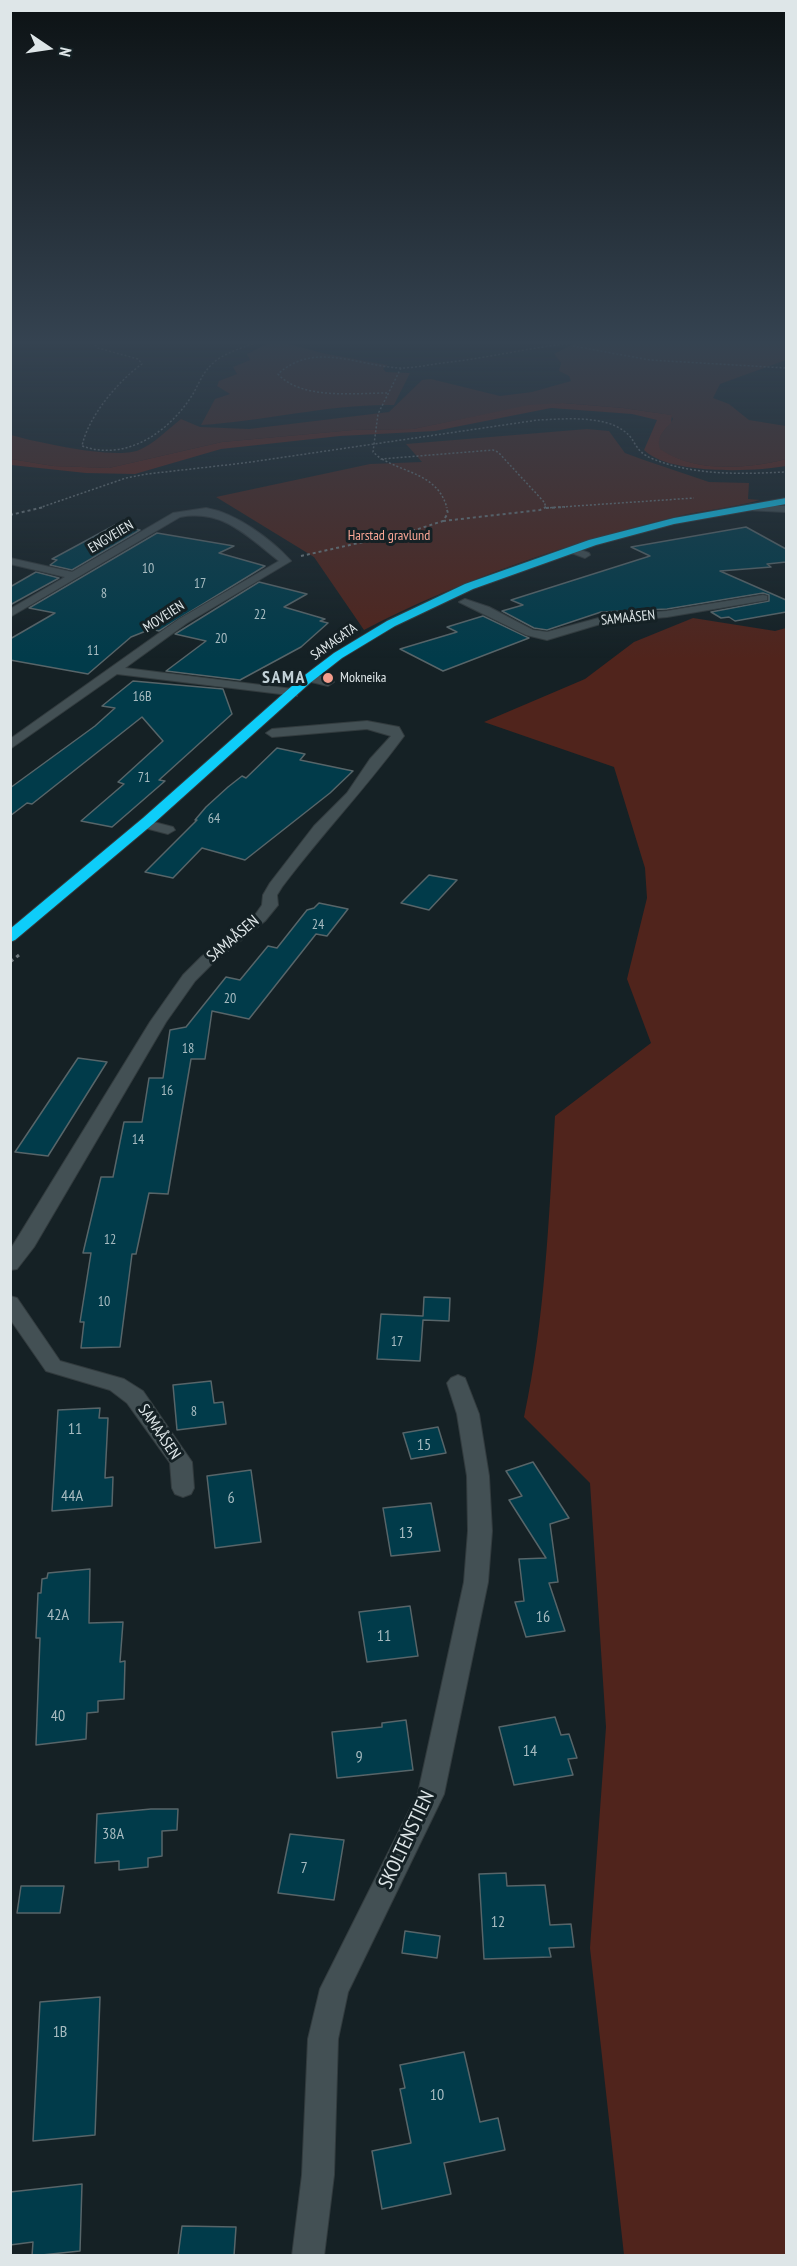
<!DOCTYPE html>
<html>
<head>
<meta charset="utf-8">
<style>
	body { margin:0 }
	#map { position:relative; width:797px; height:2266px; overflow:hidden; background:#152125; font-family:"PT Sans Narrow",sans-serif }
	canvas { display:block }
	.frame { position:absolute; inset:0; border:12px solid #dee6e8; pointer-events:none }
	.north { position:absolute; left:18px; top:18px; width:60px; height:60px; -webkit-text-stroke:4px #152125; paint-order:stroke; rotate:103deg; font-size:16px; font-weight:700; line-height:24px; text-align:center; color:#dee6e8 }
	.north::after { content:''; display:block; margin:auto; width:21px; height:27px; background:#dee6e8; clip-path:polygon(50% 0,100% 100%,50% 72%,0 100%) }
</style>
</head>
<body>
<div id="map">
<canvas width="797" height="2266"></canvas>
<div class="frame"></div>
<div class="north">N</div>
</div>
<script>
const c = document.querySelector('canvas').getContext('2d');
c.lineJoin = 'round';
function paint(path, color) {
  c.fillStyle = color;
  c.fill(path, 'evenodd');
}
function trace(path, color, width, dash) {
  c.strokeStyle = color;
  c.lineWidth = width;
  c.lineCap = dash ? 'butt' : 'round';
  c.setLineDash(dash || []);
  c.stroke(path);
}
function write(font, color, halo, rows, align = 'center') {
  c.font = font + ' "PT Sans Narrow",sans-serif';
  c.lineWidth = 6;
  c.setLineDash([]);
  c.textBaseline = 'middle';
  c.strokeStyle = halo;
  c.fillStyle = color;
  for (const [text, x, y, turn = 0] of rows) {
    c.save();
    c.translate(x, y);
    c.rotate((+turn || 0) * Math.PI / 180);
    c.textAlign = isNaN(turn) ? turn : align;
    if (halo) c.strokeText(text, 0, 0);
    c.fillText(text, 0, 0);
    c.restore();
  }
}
const green = new Path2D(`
	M271,342H282L322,353L388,365L383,369L386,372L410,373L394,405C330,404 265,421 201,425L215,399L230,394L217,386L219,381L237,374L233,367L250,360L247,354Z
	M577,342H786V360L720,384L713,398L729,404L749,420L786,426V459C747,469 695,473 659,449C655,436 667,429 673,419L671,415L623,408L563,403L513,409L413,429L353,430L222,442L109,468L53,466L11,459V435C35,442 117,460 139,450C154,444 168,429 181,419L200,427L249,429L389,412L422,380L431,379L500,396L532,392L571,381L569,376L559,371L561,363L554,354Z
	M587,429L609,431L625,453L644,460L709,482L749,483L748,499L760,500C732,508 703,510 675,517C568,543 462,579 364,630L314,557L216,497L370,464L422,462L406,444Z
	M693,618L775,631L786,628V2255H624L590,1948L606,1727L590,1483L524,1417C545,1319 549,1217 555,1116L651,1043L627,979L647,898L645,868L614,767L484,722L585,679L634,642Z`);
const water = new Path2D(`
	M563,403L623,408L672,415L671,423C664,430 656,438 660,449C695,473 747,469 786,459V466C754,472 669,475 644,450L657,420L632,414L551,408L435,431L340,436L221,449L135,474L86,473L11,465V459L53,466L109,468L222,442L353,430L413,429L529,405Z`);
const building = new Path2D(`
	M115,525L140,530L72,570L50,565L57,560L52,559Z
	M746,527L786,549V562L767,564L771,567L720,571L786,600V612L735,621L729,617L721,618L711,612L769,601V595L763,593L667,609L601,612L547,630L534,628L502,611L523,605L511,600L650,556L631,547Z
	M157,533L234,546L219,553L265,566L159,631L151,629L131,637L88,674L10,660V639L55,613L29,608Z
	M36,572L59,578L10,605V587Z
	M259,582L307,594L284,607L325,619L320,621L328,623L301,647L240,680L166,671L206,641L175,634Z
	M483,616L529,638L443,671L400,649L457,632L447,627Z
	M133,681L223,689L232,714L159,780L165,781L112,827L81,821L124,784L118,782L163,741L142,717L32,804L27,803L10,816V788L95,726L115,708L102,706Z
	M277,748L305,754L300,760L353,771L330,793L245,860L202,848L173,878L145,872L197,820H195L206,807L228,787L242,776L246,778Z
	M429,875L457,880L429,910L401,903Z
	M319,903L348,909L327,936L316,934L249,1019L212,1011L205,1059H191L168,1194L149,1193L136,1254H132L120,1347L81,1348L84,1322H80L91,1253H83L101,1177H113L124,1122H142L149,1078H163L170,1030L186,1027L226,977L240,980L268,946L277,948L307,910L314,908Z
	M78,1058L107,1062L48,1156L15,1152Z
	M424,1297L450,1298L449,1321L423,1320L420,1361L377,1359L381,1314L423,1316Z
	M211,1381L214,1403L223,1402L226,1424L177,1430L173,1385Z
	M100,1408L99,1418H108L105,1478L113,1477L112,1506L52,1511L58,1410Z
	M438,1427L446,1453L411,1459L403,1433Z
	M533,1462L569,1518L550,1524L558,1582L549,1583L565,1631L526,1637L515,1602L524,1601L519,1559L546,1558L509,1500L522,1496L506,1471Z
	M251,1470L261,1542L215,1548L207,1476Z
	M431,1503L440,1551L391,1556L383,1508Z
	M90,1569L89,1623L123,1622L120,1662L125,1661L124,1699L98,1701V1712L87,1713L86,1739L36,1745L40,1638H36L38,1593H41L42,1579L47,1578L48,1573Z
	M410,1606L418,1656L367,1662L359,1612Z
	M555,1717L561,1735L569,1734L577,1758L568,1759L573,1775L514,1785L499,1727Z
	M406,1720L413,1770L337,1778L332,1732L382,1727V1723Z
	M151,1809H178L177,1830L162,1831V1856L148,1858V1867L119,1870V1861L95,1863L97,1814Z
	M290,1834L344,1840L334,1900L278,1893Z
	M506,1873L507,1886L545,1885L550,1925L571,1924L574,1947L549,1948L551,1957L484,1959L479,1874Z
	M21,1886H64L60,1913H17Z
	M405,1931L440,1936L437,1958L402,1953Z
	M100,1997L95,2135L33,2141L40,2002Z
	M464,2052L480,2122L498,2118L505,2150L444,2163L451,2194L382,2209L372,2151L411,2143L400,2089L405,2088L400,2065Z
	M82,2184L80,2251L32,2256L33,2242L10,2245V2192Z
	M182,2226L236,2227L234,2256H178Z`);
const pathFar2 = new Path2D(`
	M92,342L98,348L138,359L142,364C118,381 88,417 82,446C124,461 165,435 189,400C197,389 201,375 211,365C223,353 242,348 257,342
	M573,346L650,360L786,368
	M401,368L378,414L373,452L381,459L493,450L498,452L545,503V508
	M387,393C355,393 301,400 278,374C314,341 358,366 400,368C414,368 428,365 442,363C491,358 538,345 587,342
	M382,459C408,474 438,475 447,508
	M39,508L126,478L147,474L244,463L538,420C563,419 603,415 624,431C637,440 633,451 653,459C695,476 742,474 786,472
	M546,508L694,498`);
const pathFar1 = new Path2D(`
	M546,508L565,507
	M10,515L44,507
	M443,521L540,510L546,507
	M301,556L412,531L443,521L448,513L446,507`);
const path = new Path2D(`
	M10,962L19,955`);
const minor = new Path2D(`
	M750,505L786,506V512L746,510L745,508Z
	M206,508C236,513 271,539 291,561L187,623L125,668L293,689L297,690V696L117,674L10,749V739L179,619L279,561C247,536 223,509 180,517L10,617V609L65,577L10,564V558L72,572L173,513Z
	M573,547L589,553L590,555L585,558L569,552L568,550Z
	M763,595L767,596V600L667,617L607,622L547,640L526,635L459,602L465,599L489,607L533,630L547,632L606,616L667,611Z
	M311,674L332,679L334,682L328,686L307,681L305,678Z
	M367,721L399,727L404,736C366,788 321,835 282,887L277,895L278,905L265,921L213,963L195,981L166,1022L34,1247L17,1269L10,1270V1250L150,1022L183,975L201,957L255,915L262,905L263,895L270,883L314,826L347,793L370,759L391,736L367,729L272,737L266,733L272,729Z
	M146,820L173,827L175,830L168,834L141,827V821Z
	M10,1296L17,1298L60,1361L124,1379L143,1391L192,1462L194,1488L191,1494L183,1497L175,1494L172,1488L170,1463L127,1403L110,1390L46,1371L10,1319Z
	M458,1375L465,1378L479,1414L489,1476L492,1531L488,1582L444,1794L348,1992L338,2039L334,2175L324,2256H292L302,2175L308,2039L320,1989L418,1793L464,1582L468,1531L467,1476L457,1414L447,1383L451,1378Z`);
const highway = new Path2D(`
	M786,498V504L674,524L596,545L473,589L395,626L342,658L310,683L153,824L15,940L10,942V929L143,818L301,678L334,653L387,621L465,584L589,540L674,518Z`);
const markers = [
	[328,678,6,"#f49d8c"]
];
const farParknames = [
	["Harstad gravlund",389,536]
];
const farStreetnames = [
	["ENGVEIEN",111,537,-31],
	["MOVEIEN",164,617,-33],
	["SAMAÅSEN",628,618,-6],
	["SAMAGATA",334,642,-35]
];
const numberNames = [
	["10",148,569],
	["17",200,584],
	["8",104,594],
	["22",260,615],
	["20",221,639],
	["11",93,651],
	["16B",142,697],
	["71",144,778],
	["64",214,819],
	["24",318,925],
	["20",230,999],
	["18",188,1049],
	["16",167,1091],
	["14",138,1140],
	["12",110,1240],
	["10",104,1302],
	["17",397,1342],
	["8",194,1412]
];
const farPoinames = [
	["Mokneika",340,678]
];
const streetNames = [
	["SAMAÅSEN",233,939,-40],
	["SAMAÅSEN",159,1432,56]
];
const nearNumbernames = [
	["11",75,1429],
	["15",424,1445],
	["44A",72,1496],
	["6",231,1498],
	["13",406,1533],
	["42A",58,1615],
	["16",543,1617],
	["11",384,1636],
	["40",58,1716],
	["14",530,1751],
	["9",359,1757],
	["38A",113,1834],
	["7",304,1868],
	["12",498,1922],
	["1B",60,2032],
	["10",437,2095]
];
const farDistrictnames = [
	["SAMA",284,678]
];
const nearStreetnames = [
	["SKOLTENSTIEN",407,1840,-65]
];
paint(green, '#50241c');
paint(water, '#652217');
paint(building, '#013b4a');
trace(building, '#576569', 1.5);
trace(minor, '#323b3e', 2);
trace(highway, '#323b3e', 2);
trace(pathFar2, '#6f797d', 1.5, [2, 2]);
trace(pathFar1, '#6f797d', 2, [3, 3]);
trace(path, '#6f797d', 3, [4, 4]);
paint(minor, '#435054');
paint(highway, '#0ecdf9');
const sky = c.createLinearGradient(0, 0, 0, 659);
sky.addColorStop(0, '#0c1214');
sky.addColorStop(0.52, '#354351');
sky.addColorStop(1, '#35435100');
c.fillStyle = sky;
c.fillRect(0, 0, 797, 659);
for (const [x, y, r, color] of markers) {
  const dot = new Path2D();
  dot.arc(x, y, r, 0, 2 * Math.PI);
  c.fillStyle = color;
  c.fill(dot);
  trace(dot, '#152125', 2);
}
write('14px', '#faa695', '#152125', farParknames);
write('14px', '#dee6e8', '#152125', farStreetnames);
write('14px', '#a7bbc0', null, numberNames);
write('14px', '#dee6e8', '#152125', farPoinames, 'left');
write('16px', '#dee6e8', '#152125', streetNames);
write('16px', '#a7bbc0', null, nearNumbernames);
c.letterSpacing = '1.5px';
write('bold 18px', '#c3d2d8', '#152125', farDistrictnames);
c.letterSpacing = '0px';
write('20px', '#dee6e8', '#152125', nearStreetnames);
</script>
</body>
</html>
